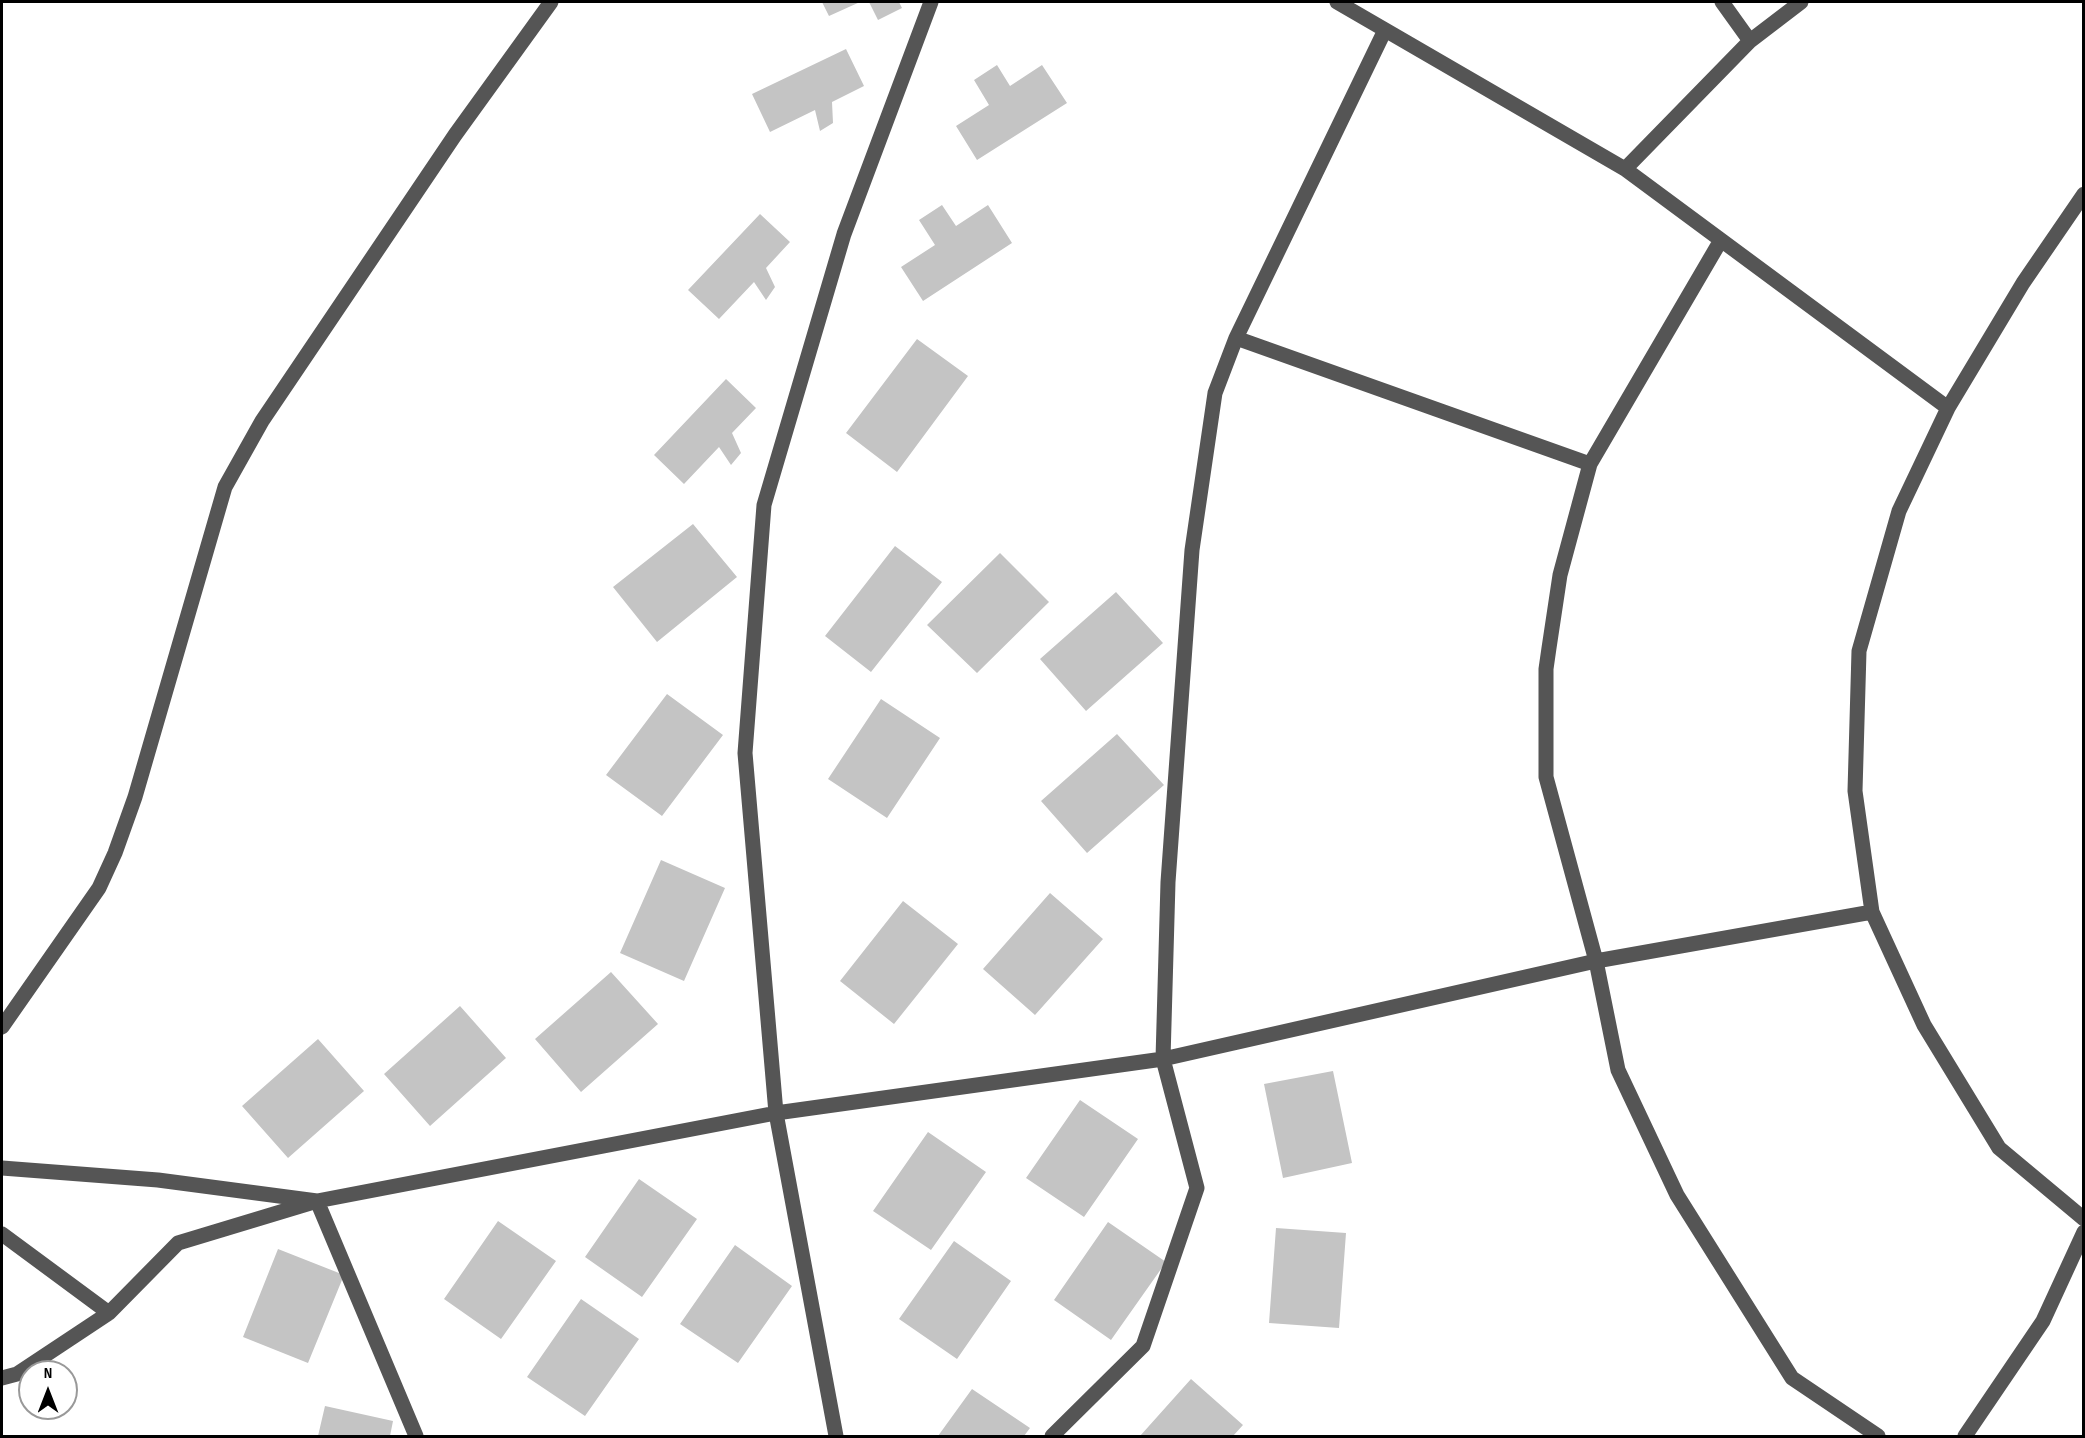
<!DOCTYPE html>
<html>
<head>
<meta charset="utf-8">
<style>
	body { margin:0 }
	#map { position:relative; width:2085px; height:1438px; overflow:hidden; background:#fff; font-family:"Sofia Sans Condensed",sans-serif }
	canvas { display:block }
	.frame { position:absolute; inset:0; border:3px solid #000; pointer-events:none }
	.north { position:absolute; left:18px; top:1360px; width:60px; height:60px; box-sizing:border-box; background:#fff; border:2px solid #999; border-radius:50%; rotate:0deg; font-size:16px; font-weight:700; line-height:24px; text-align:center; color:#000 }
	.north::after { content:''; display:block; margin:auto; width:21px; height:27px; background:#000; clip-path:polygon(50% 0,100% 100%,50% 72%,0 100%) }
</style>
</head>
<body>
<div id="map">
<canvas width="2085" height="1438"></canvas>
<div class="frame"></div>
<div class="north">N</div>
</div>
<script>
const c = document.querySelector('canvas').getContext('2d');
c.lineJoin = 'round';
function paint(path, color) {
  c.fillStyle = color;
  c.fill(path, 'evenodd');
}
function trace(path, color, width, dash) {
  c.strokeStyle = color;
  c.lineWidth = width;
  c.lineCap = dash ? 'butt' : 'round';
  c.setLineDash(dash || []);
  c.stroke(path);
}
const building = new Path2D(`
	M822,2H860L829,16Z
	M869,2H899L902,8L878,20Z
	M846,49L864,86L832,102L833,123L820,131L815,110L770,132L752,94Z
	M997,65L1010,86L1042,65L1067,103L977,160L956,126L989,105L974,80Z
	M942,205L956,226L988,205L1012,243L923,301L901,267L935,245L919,220Z
	M760,214L790,242L766,268L775,287L766,300L754,282L719,319L688,290Z
	M917,339L968,376L897,472L846,433Z
	M726,379L756,408L732,433L741,453L731,465L719,447L684,484L654,455Z
	M693,524L737,577L657,642L613,587Z
	M895,546L942,582L871,672L825,636Z
	M1000,553L1049,602L977,673L927,625Z
	M1116,592L1163,643L1086,711L1040,659Z
	M667,694L723,735L662,816L606,775Z
	M881,699L940,738L887,818L828,779Z
	M1117,734L1164,785L1087,853L1041,801Z
	M661,860L725,888L684,981L620,953Z
	M1050,893L1103,939L1035,1015L983,969Z
	M903,901L958,944L894,1024L840,981Z
	M611,972L658,1024L581,1092L535,1039Z
	M460,1006L506,1058L430,1126L384,1074Z
	M318,1039L364,1091L288,1158L242,1106Z
	M1333,1071L1352,1163L1283,1178L1264,1084Z
	M1080,1100L1138,1139L1084,1217L1026,1178Z
	M928,1132L986,1172L931,1250L873,1211Z
	M639,1179L697,1219L642,1297L585,1257Z
	M498,1221L556,1261L501,1339L444,1299Z
	M1108,1222L1166,1262L1111,1340L1054,1300Z
	M1276,1228L1346,1233L1339,1328L1269,1323Z
	M954,1241L1011,1281L957,1359L899,1319Z
	M735,1245L792,1286L738,1363L680,1324Z
	M278,1249L344,1275L308,1363L243,1337Z
	M581,1299L639,1339L585,1416L527,1377Z
	M1191,1379L1243,1425L1233,1436H1140Z
	M972,1389L1030,1428L1024,1436H938Z
	M325,1406L393,1421L390,1436H318Z`);
const minor = new Path2D(`
	M1337,2L1625,169L1948,408
	M1722,2L1750,41
	M1625,169L1750,41L1801,2
	M2084,194L2023,283L1948,408L1899,511L1859,651L1855,791L1872,912L1924,1025L1999,1148L2084,1219
	M1721,240L1590,464L1560,575L1549,648L1546,669V777L1596,961L1618,1070L1677,1195L1792,1378L1878,1436
	M1236,338L1590,464
	M2,1027L99,888L115,853L135,797L225,487L262,421L455,135L551,2
	M2,1168L158,1180L317,1201L416,1436
	M2,1234L109,1313
	M2,1378L17,1374L109,1313L178,1243L317,1201L776,1113L1163,1059L1596,961L1872,912
	M836,1436L776,1113L745,753L764,505L844,234L931,2
	M1052,1436L1143,1346L1197,1188L1163,1059L1168,882L1192,550L1215,393L1236,338L1385,30
	M1965,1436L2043,1321L2084,1232`);
paint(building, '#c4c4c4');
trace(minor, '#555', 15);
</script>
</body>
</html>
